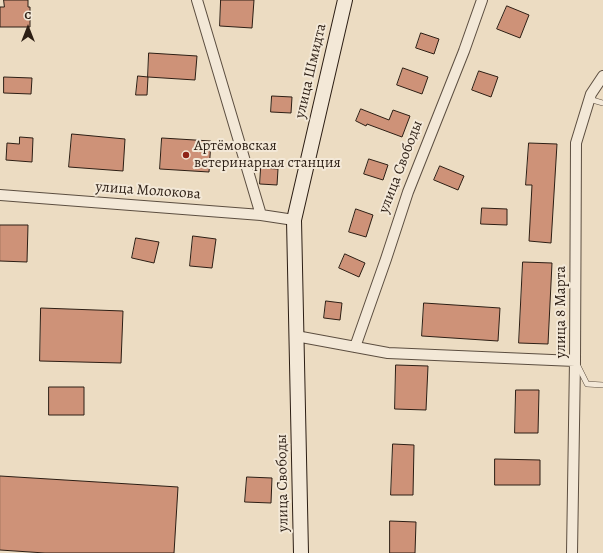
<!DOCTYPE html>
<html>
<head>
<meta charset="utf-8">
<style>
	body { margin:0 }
	#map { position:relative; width:603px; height:553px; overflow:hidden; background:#ecdcc2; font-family:Alegreya,serif }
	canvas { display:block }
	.north { position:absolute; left:8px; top:8px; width:40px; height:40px; -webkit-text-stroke:3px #f3e8d7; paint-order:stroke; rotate:0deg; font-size:11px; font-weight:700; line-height:16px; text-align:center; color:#2c1e14 }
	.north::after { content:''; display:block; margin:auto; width:14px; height:18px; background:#2c1e14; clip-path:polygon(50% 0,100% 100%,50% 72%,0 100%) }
</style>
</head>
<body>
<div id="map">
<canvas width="603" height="553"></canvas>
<div class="north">С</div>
</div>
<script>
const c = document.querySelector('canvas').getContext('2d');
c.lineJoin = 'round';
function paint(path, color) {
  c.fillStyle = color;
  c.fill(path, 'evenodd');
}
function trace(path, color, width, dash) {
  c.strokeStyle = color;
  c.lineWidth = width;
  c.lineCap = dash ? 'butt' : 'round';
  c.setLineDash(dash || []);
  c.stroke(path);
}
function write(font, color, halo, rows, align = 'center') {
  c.font = font + ' Alegreya,serif';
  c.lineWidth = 4;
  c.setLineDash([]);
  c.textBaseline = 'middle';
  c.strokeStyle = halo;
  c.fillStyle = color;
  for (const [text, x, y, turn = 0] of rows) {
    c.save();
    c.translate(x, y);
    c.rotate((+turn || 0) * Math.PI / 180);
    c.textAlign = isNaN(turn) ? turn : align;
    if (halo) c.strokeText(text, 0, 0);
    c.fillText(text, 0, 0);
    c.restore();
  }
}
const building = new Path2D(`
	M4,0H28V7H30V27H0V7H4Z
	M221,0H254L252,28L220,26Z
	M507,6L529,15L520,38L497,29Z
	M421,33L439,39L434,54L416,48Z
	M149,53L197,56L195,80L148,77Z
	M403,68L428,77L422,94L397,85Z
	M479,71L498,77L491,97L472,90Z
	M138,76L148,77L147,95H136Z
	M4,77L32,78L31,94L4,93Z
	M272,96L292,97L291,113L271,112Z
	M361,109L389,120L393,110L410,116L402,137L367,124L366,126L356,121Z
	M72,134L125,139L123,171L69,167Z
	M20,137L33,138L32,162L6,160L7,143L19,144Z
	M162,138L211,141L209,172L160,169Z
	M529,143L557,144L551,243L529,241L532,185H526Z
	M369,159L388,165L383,180L364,174Z
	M440,166L464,176L458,190L434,180Z
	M261,168L278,169L277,185L260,184Z
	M482,208L507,209V225L481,224Z
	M356,209L373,215L366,237L349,232Z
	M0,225H28L27,262L0,261Z
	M193,236L216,239L212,268L190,266Z
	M136,238L159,242L154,263L132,258Z
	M345,254L365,263L359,277L339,268Z
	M523,262L552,263L548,344L519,343Z
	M326,301L342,303L340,320L324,318Z
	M424,303L500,308L498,341L422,336Z
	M41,308L123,311L121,363L40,361Z
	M396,365L428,366L426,410L395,409Z
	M49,387H84V415H49Z
	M516,390H539L538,433H515Z
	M393,444L414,445L413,495H391Z
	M495,459L540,460V485H495Z
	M0,476L178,487L174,553H45L0,550Z
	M247,477L272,478L271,503L245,502Z
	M390,521L416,522L415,553H390Z`);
const lane = new Path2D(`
	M589,99L603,103
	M577,364L587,384L603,385`);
const street = new Path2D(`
	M197,0L261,215
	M0,195L261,215L294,220
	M296,336L388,353L575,361
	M355,347L386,259L408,192L464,51L482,0
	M572,553L575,361L576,143L591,94L603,76`);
const secondary = new Path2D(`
	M301,553L294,220L345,0`);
const markers = [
	[186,155,4,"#8f2418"]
];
const streetNames = [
	["улица Шмидта",311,71,-77],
	["улица Свободы",401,167,-69],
	["улица Молокова",148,191,4],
	["улица 8 Марта",561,312,-90],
	["улица Свободы",283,483,-91]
];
const poiNames = [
	["Артёмовская",194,146],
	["ветеринарная станция",194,163]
];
paint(building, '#ce9278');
trace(building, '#2c1e14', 1);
trace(lane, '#5c4e40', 6);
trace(street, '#5c4e40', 12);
trace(secondary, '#2c1e14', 16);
trace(lane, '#f3e8d7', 5);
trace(street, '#f3e8d7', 10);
trace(secondary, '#f3e8d7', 14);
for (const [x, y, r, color] of markers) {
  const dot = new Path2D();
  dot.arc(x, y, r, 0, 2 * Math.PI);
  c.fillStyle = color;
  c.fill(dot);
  trace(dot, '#f3e8d7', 1.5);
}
write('15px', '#2c1e14', '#f3e8d7', streetNames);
write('15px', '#2c1e14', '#f3e8d7', poiNames, 'left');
</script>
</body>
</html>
